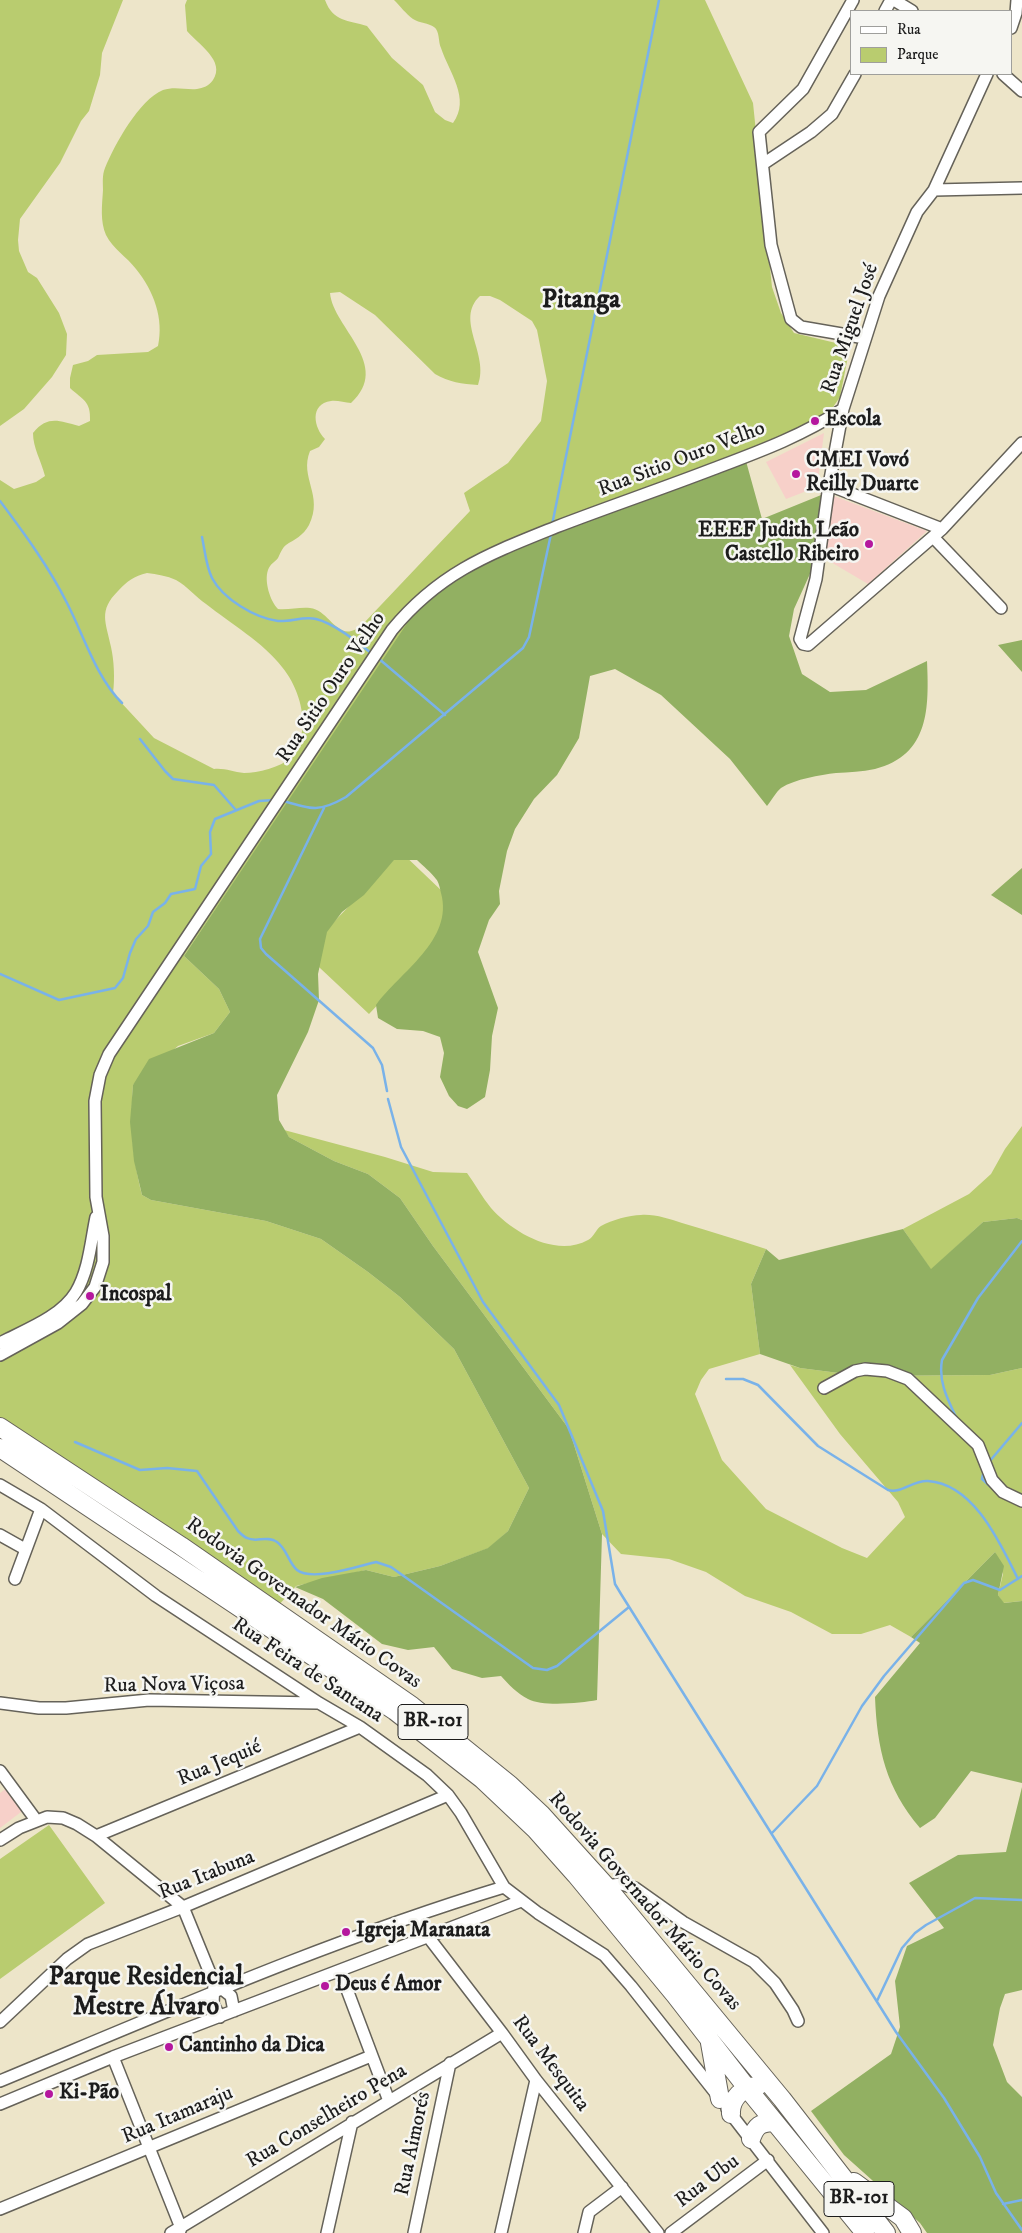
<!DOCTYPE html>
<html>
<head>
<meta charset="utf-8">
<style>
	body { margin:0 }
	#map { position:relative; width:1022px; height:2233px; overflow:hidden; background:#ede5c9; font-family:"IM FELL DW Pica",serif }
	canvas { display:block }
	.legend { position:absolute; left:850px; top:10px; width:162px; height:65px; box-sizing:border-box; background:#f6f6f2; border:1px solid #9f9f9c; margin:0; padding:6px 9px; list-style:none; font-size:15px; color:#1c1c1c }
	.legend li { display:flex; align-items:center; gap:10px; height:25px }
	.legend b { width:25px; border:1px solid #9f9f9c }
</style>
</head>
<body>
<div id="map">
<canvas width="1022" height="2233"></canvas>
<ul class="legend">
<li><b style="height:6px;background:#fff"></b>Rua</li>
<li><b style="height:14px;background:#b9cc6f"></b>Parque</li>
</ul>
</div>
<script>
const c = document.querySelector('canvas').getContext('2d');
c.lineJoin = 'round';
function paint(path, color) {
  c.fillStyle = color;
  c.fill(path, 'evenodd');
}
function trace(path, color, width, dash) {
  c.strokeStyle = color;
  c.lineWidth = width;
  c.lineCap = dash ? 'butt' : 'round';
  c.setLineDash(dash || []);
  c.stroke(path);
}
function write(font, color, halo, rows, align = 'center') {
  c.font = font + ' "IM FELL DW Pica",serif';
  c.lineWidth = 5;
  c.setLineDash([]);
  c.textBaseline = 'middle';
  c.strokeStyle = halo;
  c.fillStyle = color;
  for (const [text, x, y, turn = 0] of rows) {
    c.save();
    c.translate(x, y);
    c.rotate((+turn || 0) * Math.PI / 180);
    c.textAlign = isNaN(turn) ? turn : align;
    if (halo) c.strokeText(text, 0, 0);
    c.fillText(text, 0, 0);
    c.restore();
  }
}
const built = new Path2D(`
	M824,433L817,487L786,499L766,462Z
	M831,495L927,531L868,584L824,558Z
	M8,1787L25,1809L0,1828V1793Z`);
const green = new Path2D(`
	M0,0H123L102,53L100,75L89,111L81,121L60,163L20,219L18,240L19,251L28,272L37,278L59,313L67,334L66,355L52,377L24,409L0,426Z
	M187,0H325C333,22 348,20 367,26L392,58L423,85L435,112L445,120L453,123C471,99 449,72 441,48C438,42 440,31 434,27C429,23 419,23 413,19C406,14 400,6 394,0H705L753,103L772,287L781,313L794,333L836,343L849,351L840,397L831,410L790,435L567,526L309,771L184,956L219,989L230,1012L214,1033L178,1046L133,1085C130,1127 132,1154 142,1195L151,1200L266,1221L321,1239L368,1272L400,1297L454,1349L529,1488L508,1531L489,1548L440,1566L394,1577L366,1570L296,1586L277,1607L0,1422V480L14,489L36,482L45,476C41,460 33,448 33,433C48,415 59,421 79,426L90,421C91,401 83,400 70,388V378L73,365L88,361L97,355L148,352L158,346C164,319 154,291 136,269C127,257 113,249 106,235C100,221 102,206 103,190C103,183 102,175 105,168C115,144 139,100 163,90C175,86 185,90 197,89C203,88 209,86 213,80C226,61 198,44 187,31L185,5ZM340,292L375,315L435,374C449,382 462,384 478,385C490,354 454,320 480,296H490L500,300L532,321L537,330L547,381L541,421L508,463L464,493L470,511L363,624C338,647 331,610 310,608C299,607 289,610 278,609C270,601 264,581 268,570C270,564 275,562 278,558C280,554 282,548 286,545C295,539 303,536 309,525C324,495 299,478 310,451L319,447L325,439C314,428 309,404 331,401C337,400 345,403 351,403C393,365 333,328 330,293ZM147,573C157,574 167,576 176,580C187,586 196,597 206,604C230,623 264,643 282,667C296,684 305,709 302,731C301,741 299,752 291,758C280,767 258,773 244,773C233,772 225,768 214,769L154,738L116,697L113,693C115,679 114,660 111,647C106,622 98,611 118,591C127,581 134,576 147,573Z
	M401,852L465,913L369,1014L304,953Z
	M1022,1126V1220L1017,1218L983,1222L931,1270L903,1229L969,1194L991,1174L1005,1149Z
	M284,1130L385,1157L433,1172L467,1173C475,1184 482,1197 491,1208C512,1232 556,1258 588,1240C594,1237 596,1229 601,1226C612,1220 629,1215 641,1215C655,1214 669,1219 682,1223C710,1231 738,1240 766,1249L751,1284L760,1354L709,1369L701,1380L695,1394L722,1460L766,1509L842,1548L867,1558L905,1517L898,1502L840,1434L790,1365L800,1368L862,1376L990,1375L1022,1368V1601L1003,1603L998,1595L1003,1574L995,1552L911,1637L890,1625L861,1634H832L791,1612L745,1596L706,1572L669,1559L621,1554L602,1534L569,1429L433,1246L400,1198L368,1174L334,1161L289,1137Z
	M49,1825L105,1903L0,1979V1859Z`);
const forest = new Path2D(`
	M744,454L762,519L831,491L814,565L794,609L789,636L802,674L830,692L866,690L927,661C929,707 930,755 875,769C862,772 849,772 836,773C820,775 795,779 781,788C776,792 771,801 767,806L730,759L661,695L615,669L590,676L579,738L557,775L534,799L515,829L507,851L499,891L500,904L489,920L478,952L498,1008L492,1036L490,1070L485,1097L467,1109L458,1106L449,1096L440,1077L444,1053L440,1037L423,1031L397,1029L378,1018L376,1005C400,972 454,940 441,893C440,889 439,882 436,879C431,872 423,866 417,860H394L364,895L342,912L327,932L318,974L319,1000L308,1032L277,1095L279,1120L289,1137L334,1161L368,1174L400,1198L433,1246L569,1429L602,1534L597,1700C581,1703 543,1707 528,1699C517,1693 509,1685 501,1676L482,1678L452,1669L434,1647L408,1650L382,1644L323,1599L295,1587L322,1578L366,1570L394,1577L440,1566L488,1548L508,1531L529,1488L454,1349L400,1297L368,1272L321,1239L266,1221L151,1200L142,1195L134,1161L130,1122L133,1085L149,1059L214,1033L230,1012L219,989L184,956L420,604L487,557Z
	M1022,640V672L998,645Z
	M1022,868V915L991,895Z
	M1017,1218L1022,1220V1368L990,1375L862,1376L800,1368L760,1354L751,1284L766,1249L779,1260L903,1229L931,1269L983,1222Z
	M995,1552L1004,1566L998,1595L1004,1603L1022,1601V1783L971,1771L935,1818L920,1828C886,1788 877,1749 875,1697L920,1643L911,1637Z
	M1022,1787V1990L1005,1994L1000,2008L993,2045L1007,2082L1022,2097V2233H927L920,2223L844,2155L811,2111L891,2054L900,2027L895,1981L907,1946L944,1928L909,1883L958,1855L1006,1852Z`);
const stream = new Path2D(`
	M0,501C24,533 49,567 67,603C84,636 96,677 122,703
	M552,525L659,0
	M202,537C205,551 206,566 212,578C223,599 255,618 278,621C290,622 304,616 316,619C333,623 358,642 371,653
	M378,658L445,715
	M140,739L165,771L173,779L214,785L235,809
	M284,801C312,810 320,812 346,797L523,648L529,637L551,534
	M324,808L260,939L261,948L266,954L373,1048L382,1065L387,1091
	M0,974L59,1000L115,988L123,978L130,953L136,939L148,926L153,912L165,903L171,894L195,889L201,866L211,854L210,832L215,819L259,801L274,800
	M388,1099L401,1147L483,1302L559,1405L603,1511L615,1584L621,1594L896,2032L944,2098L980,2157L996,2193L1022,2230
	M726,1379H743L758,1385L818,1446L888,1490C901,1494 913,1480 928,1481C974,1484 1000,1543 1018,1579
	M957,1419C948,1400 938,1382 942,1360L978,1298L1022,1241
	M75,1442L140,1470L167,1468L197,1471L238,1531C240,1533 244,1537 247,1538C256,1543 267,1535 277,1542C287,1549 288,1562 297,1570C312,1582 359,1566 376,1562L391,1567L533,1668L547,1670L557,1666L629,1607
	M989,1462L1022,1423
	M984,1470L982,1479L991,1487
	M772,1833L817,1786L862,1706L884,1676L964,1583L973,1580L1000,1590L1022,1576
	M877,2001L902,1948L915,1933L926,1925L975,1898L1022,1900
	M1003,2204L1022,2200`);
const minor = new Path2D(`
	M853,0L803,89L759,132L771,245L791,319L801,327L865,338
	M894,0L912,11
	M885,11L891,0
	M1011,28L1016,13L1017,0
	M987,74L934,190L917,212L879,296L843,409L829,485L816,579L800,639L803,644L808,645L942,529L1022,443
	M1003,74L1022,91
	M763,164L811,132L832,114L855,74
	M934,190L1022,188
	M829,485L942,529
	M933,537L1001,608
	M0,1343C25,1330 61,1317 76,1292C89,1270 91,1241 96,1217
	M0,1355L58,1323L82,1304L95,1287L103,1262V1236L96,1197L95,1101L100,1075L109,1054L392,630C440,572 489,554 556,527C608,507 661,489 713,469C758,452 802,436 843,409
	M824,1388L855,1371L865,1369L887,1371L908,1379L978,1445L992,1480L1003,1492L1022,1501
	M0,1485L41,1509L156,1596L319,1703L360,1727L427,1775L448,1795L461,1813L504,1887L538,1913L604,1955L631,1986L718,2096
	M0,1535L25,1549
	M15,1579L41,1509
	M0,1703L39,1708H66L149,1700L317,1703
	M0,1771L36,1820
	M96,1836L360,1727
	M0,1840L19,1828L47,1817L63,1818L77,1824L96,1836L183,1907L214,1983L213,2004L220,2017
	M606,1886L621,1884L635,1888L683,1922L754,1962L775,1983L793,2010L798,2021
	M413,1917L502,2033L536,2080L658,2233
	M340,1971L389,2101
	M217,1985L231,1996L234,2011
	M0,2022L67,1959L88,1944L183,1907L448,1795
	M113,2057L181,2228L179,2233
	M0,2081C166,2012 332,1939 504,1887
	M0,2104L113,2057L521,1901
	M727,2109L823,2233
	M0,2209L371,2056
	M171,2233L502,2033
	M327,2233L352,2122
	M414,2233L450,2063
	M501,2233L536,2080
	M584,2233L589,2212L622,2187
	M671,2233L768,2160`);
const primary = new Path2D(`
	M0,1427L181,1546L412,1706L510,1785L541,1814L606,1886L782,2099L886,2233
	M0,1448L395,1711L482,1779L536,1830L576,1875L675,1995L747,2088L865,2233
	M710,2043L720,2099
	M731,2114C730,2099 743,2086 758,2086
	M751,2139C756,2125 760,2123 774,2122
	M854,2182L903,2218L912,2233`);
const markers = [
	[815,421,5,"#b5179e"],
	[796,474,5,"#b5179e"],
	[869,544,5,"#b5179e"],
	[90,1296,5,"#b5179e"],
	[346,1932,5,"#b5179e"],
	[325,1986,5,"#b5179e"],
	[169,2047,5,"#b5179e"],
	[49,2094,5,"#b5179e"]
];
const shields = [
	[433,1722,70],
	[859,2199,70]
];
const shieldNames = [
	["BR-101",433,1722],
	["BR-101",859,2199]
];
const streetNames = [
	["Rua Miguel José",851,329,-71],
	["Rua Sitio Ouro Velho",682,460,-21],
	["Rua Sitio Ouro Velho",332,688,-56],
	["Rodovia Governador Mário Covas",303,1604,35],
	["Rua Feira de Santana",307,1671,33],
	["Rua Nova Viçosa",174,1686,-1],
	["Rua Jequié",220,1764,-23],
	["Rua Itabuna",207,1876,-22],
	["Rodovia Governador Mário Covas",644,1902,49],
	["Rua Mesquita",550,2064,53],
	["Rua Itamaraju",178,2116,-23],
	["Rua Conselheiro Pena",327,2117,-31],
	["Rua Aimorés",414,2144,-78],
	["Rua Ubu",708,2182,-37]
];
const poiNames = [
	["Escola",825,421],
	["CMEI Vovó",806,462],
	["Reilly Duarte",806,486],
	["EEEF Judith Leão",859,532,"right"],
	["Castello Ribeiro",859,556,"right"],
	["Incospal",100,1296],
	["Igreja Maranata",356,1932],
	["Deus é Amor",335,1986],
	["Cantinho da Dica",179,2047],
	["Ki-Pão",59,2094]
];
const districtNames = [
	["Pitanga",581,302],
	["Parque Residencial",146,1979],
	["Mestre Álvaro",146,2009]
];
paint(built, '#f7d0c9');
paint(green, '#b9cc6f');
paint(forest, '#92b062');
trace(stream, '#79b2e9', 2.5);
trace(minor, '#656259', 14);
trace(primary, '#656259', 20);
trace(minor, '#fff', 11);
trace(primary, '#fff', 18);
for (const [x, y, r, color] of markers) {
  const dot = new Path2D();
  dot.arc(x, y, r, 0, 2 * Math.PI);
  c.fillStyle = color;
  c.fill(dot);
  trace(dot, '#f6f6f2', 2);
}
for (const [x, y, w] of shields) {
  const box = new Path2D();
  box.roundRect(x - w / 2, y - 17.5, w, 35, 4);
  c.fillStyle = '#f6f6f2';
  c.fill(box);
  trace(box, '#1c1c1c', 1);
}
write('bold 20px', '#1c1c1c', null, shieldNames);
write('21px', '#1c1c1c', '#f6f6f2', streetNames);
write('bold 21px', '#1c1c1c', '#f6f6f2', poiNames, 'left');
write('bold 26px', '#1c1c1c', '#f6f6f2', districtNames);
</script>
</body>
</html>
